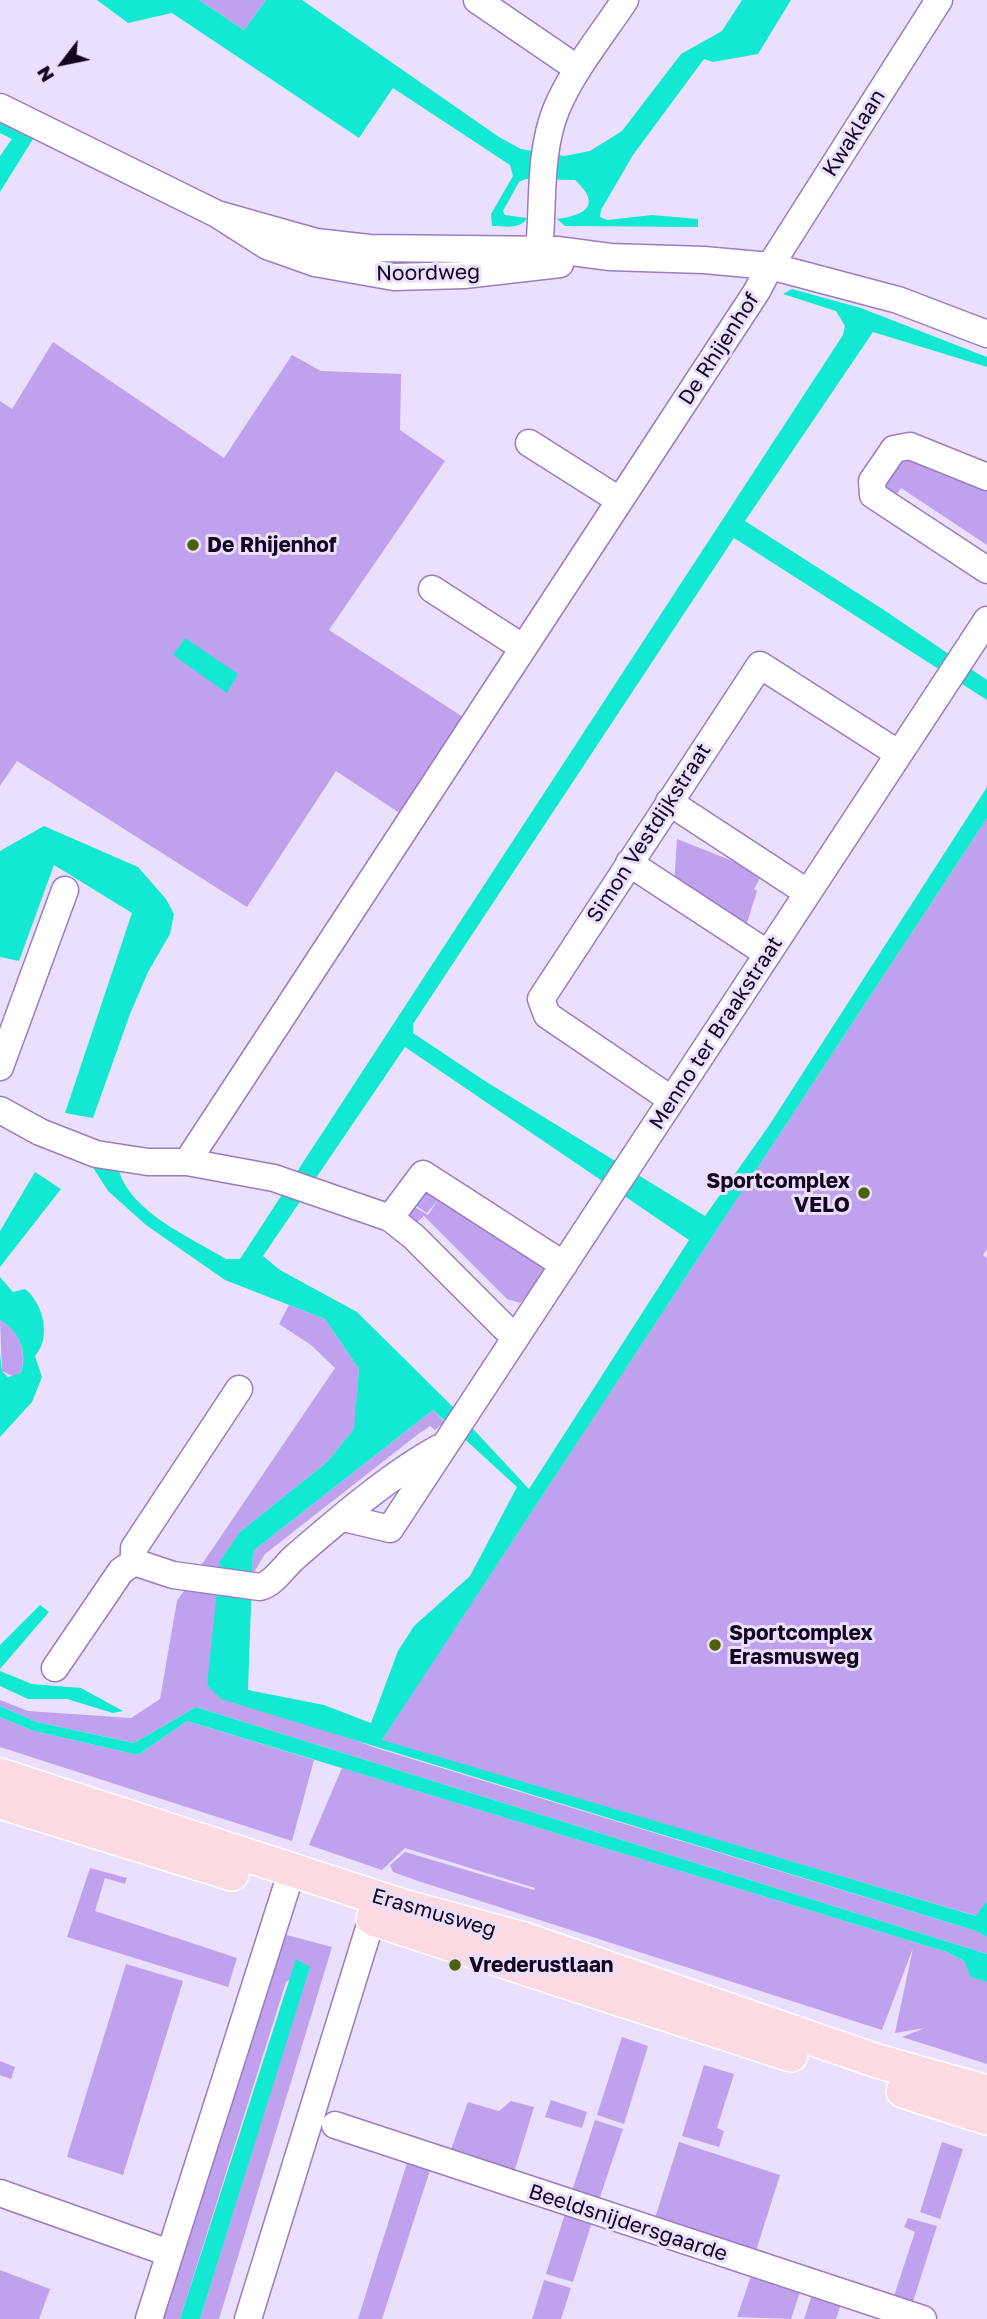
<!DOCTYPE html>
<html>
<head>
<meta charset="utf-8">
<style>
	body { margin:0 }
	#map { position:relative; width:987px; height:2319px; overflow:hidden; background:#ebdffe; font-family:"Golos Text",sans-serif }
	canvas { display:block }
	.north { position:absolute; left:28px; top:28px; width:70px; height:70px; -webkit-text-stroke:5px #ebdffe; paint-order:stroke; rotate:238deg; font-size:19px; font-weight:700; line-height:28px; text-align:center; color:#11051f }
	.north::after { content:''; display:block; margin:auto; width:24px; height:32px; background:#11051f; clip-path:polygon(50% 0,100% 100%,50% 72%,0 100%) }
</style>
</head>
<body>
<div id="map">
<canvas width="987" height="2319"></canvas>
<div class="north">N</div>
</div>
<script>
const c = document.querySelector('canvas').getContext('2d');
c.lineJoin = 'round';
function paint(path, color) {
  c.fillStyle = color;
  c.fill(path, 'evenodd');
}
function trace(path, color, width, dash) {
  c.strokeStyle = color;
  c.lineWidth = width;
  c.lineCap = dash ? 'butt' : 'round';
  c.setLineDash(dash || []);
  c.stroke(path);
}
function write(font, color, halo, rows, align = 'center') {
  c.font = font + ' "Golos Text",sans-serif';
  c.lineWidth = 6;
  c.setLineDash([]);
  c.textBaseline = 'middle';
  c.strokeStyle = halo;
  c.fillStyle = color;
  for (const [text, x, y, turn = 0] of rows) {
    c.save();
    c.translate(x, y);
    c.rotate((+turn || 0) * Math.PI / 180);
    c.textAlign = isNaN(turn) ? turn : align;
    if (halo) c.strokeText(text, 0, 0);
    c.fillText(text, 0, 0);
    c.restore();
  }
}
const green = new Path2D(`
	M199,0H266L244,30Z
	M53,342L224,458L292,355L321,371L401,374L400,430L445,461L329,630L466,719L401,814L336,771L247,907L17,761L0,786V401L12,409Z
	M908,455L987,491V545L901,488L894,498L886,488L884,478L889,469Z
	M987,818V1249L983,1255L987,1258V1901L977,1916L381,1741Z
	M677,839L763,873L754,889L757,891L747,923L674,884Z
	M422,1188L543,1265C544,1278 530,1296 520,1303L507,1299L424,1216L415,1224L409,1213L411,1205L428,1215L438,1200L427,1213L412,1203Z
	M289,1305L325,1319L359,1369L355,1428L327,1462L240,1532L207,1685L376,1748L976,1931L987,1937V1954L196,1707L134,1743L37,1722L0,1706V1700L28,1711L131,1718L160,1699L177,1601L335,1368L311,1345L279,1324Z
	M0,1320C20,1331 27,1351 21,1373L14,1377L2,1371Z
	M433,1410L445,1422L435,1430L430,1426L417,1435L265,1554L252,1576L253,1551Z
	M0,1717L34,1731L138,1755L187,1721L314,1760L292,1841L0,1747Z
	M342,1768L947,1952L964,1961L972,1977L987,1982V2064L902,2037L925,2028L895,2033L913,1948L882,2030L418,1881L393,1872L390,1865L405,1852L534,1890L535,1888L405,1848L382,1870L309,1845Z
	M90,1868L127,1878L125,1884L105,1878L95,1911L237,1958L228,1987L67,1937Z
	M283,1934L332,1947L219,2319H200L309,1967L286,1982L180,2319H161Z
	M126,1964L183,1981L123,2175L67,2157Z
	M622,2037L648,2046L624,2124L597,2115Z
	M0,2061L15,2067L11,2079L0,2075Z
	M704,2065L734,2074L717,2128L724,2131L719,2147L682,2136Z
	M551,2100L587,2112L582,2128L545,2117Z
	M511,2101L534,2107L513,2176L449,2155L468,2102L499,2111Z
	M595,2120L623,2129L598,2203L571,2194Z
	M679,2142L780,2175L755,2254L654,2221Z
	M942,2142L963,2149L940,2219L920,2212Z
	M407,2163L430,2170L382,2319H358Z
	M565,2214L592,2222L573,2282L546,2274Z
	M908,2218L937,2226L912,2305L893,2299L915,2232L904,2227Z
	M0,2270L50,2289L39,2319H0Z
	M752,2273L801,2289L791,2319L737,2317Z
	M544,2280L571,2288L561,2319H532Z
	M813,2292L842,2301L836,2319H804Z`);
const water = new Path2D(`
	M97,0H199L244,30L266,0H302L499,137L521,149L564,156L590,151L622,131L681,54L722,31L742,0H791L758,54L713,62L704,59L633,155L601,210L600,217L607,220L652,215L698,219V227L565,226L557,219C586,215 602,205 575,180L526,179L519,182L503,211L505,215L527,218C520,230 505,226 492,226L491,214L513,176L510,165L393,88L359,138L172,13L128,23Z
	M0,123L33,139L0,192V156L12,139L0,133Z
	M792,289L861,308L987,357V367L873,332L745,521L884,610L987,680V700L734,538L413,1024V1033L485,1081L705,1216L768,1127L987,787V818L382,1740L976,1916L987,1901V1937L976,1931L221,1699L207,1685L220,1561L240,1532L327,1462L354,1429L359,1369L325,1319L225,1280L146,1225L108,1191L92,1166L119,1171C132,1213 190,1237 226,1259H240L843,335L845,326L836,311L783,294ZM405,1047L689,1240L529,1489L449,1403L357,1312L280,1270L263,1256ZM433,1410L517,1487L470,1576L414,1626L398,1651L371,1723L324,1705L248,1690L253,1551Z
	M185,638L238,674L227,693L173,655Z
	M44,826L138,867L166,899L174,914L170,934L148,972L130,1014L93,1118L65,1113L132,913L54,865L19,961L0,957V851Z
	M35,1172L61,1189L0,1267V1231Z
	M0,1277L13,1292L25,1289C43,1303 52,1337 35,1356L42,1377L32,1402L0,1437V1354L2,1371L8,1377L21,1373C28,1351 19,1331 0,1320Z
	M40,1605L49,1612L0,1669V1645Z
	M0,1671L32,1684L81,1688L123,1711L113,1713L67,1699H28L0,1686Z
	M0,1706L37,1722L134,1743L196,1707L987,1954V1982L971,1977L964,1961L947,1952L187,1721L138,1755L34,1731L0,1717Z
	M296,1959L310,1967L200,2319H180Z`);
const minor = new Path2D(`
	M477,0L578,69
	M0,107L217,214L267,246L315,263L394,277L464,275L560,264
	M217,214L316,242L369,248L557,250L610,257L704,260L770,266L898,300L987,334
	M552,263L541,250L540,239C543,196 540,150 556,110C572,71 602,35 625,0
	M529,443L619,500
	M987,477L910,446L894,449L872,481L873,495L987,570
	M432,589L522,647
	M669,802L808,893
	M629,863L768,954
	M0,1067L65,890
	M672,1100L547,1015L541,999L760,665L899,754
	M0,1110L40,1132L96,1154L148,1162H187L274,1178L390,1218L414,1237L515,1338
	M187,1162L757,291L770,266L939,0
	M390,1218L423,1174L564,1265
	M344,1518L390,1529L987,620
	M134,1562L173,1575L260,1587C275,1583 284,1566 296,1556C339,1519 390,1475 439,1448
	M55,1668L121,1571L134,1562V1548L239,1389
	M335,2125L923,2319
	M0,2193L169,2253
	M149,2319L292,1870
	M248,2319L378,1899`);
const major = new Path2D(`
	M0,1775L403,1906L524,1939L877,2061L987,2092
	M0,1802L232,1874
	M373,1919L791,2055
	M903,2091L987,2118`);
const markers = [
	[193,545,7,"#4e6109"],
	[864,1193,7,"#4e6109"],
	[715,1645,7,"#4e6109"],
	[455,1965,7,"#4e6109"]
];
const streetNames = [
	["Kwaklaan",854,133,-58],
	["Noordweg",428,273,-1],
	["De Rhijenhof",719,349,-57],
	["Simon Vestdijkstraat",649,833,-57],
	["Menno ter Braakstraat",716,1033,-57],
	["Erasmusweg",434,1913,16],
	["Beeldsnijdersgaarde",628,2223,18]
];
const poiNames = [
	["De Rhijenhof",207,545],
	["Sportcomplex",850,1181,"right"],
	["VELO",850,1205,"right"],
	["Sportcomplex",729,1633],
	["Erasmusweg",729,1657],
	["Vrederustlaan",469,1965]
];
paint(green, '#c0a1ed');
paint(water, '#13e9d2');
trace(minor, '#9a7cc3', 29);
trace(major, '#fff', 36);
trace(minor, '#fff', 26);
trace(major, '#fbdae2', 33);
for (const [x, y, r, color] of markers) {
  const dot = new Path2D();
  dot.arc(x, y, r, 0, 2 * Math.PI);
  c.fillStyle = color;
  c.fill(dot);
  trace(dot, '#ebdffe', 2.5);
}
write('21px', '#11051f', '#ebdffe', streetNames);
write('bold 21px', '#11051f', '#ebdffe', poiNames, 'left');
</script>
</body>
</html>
